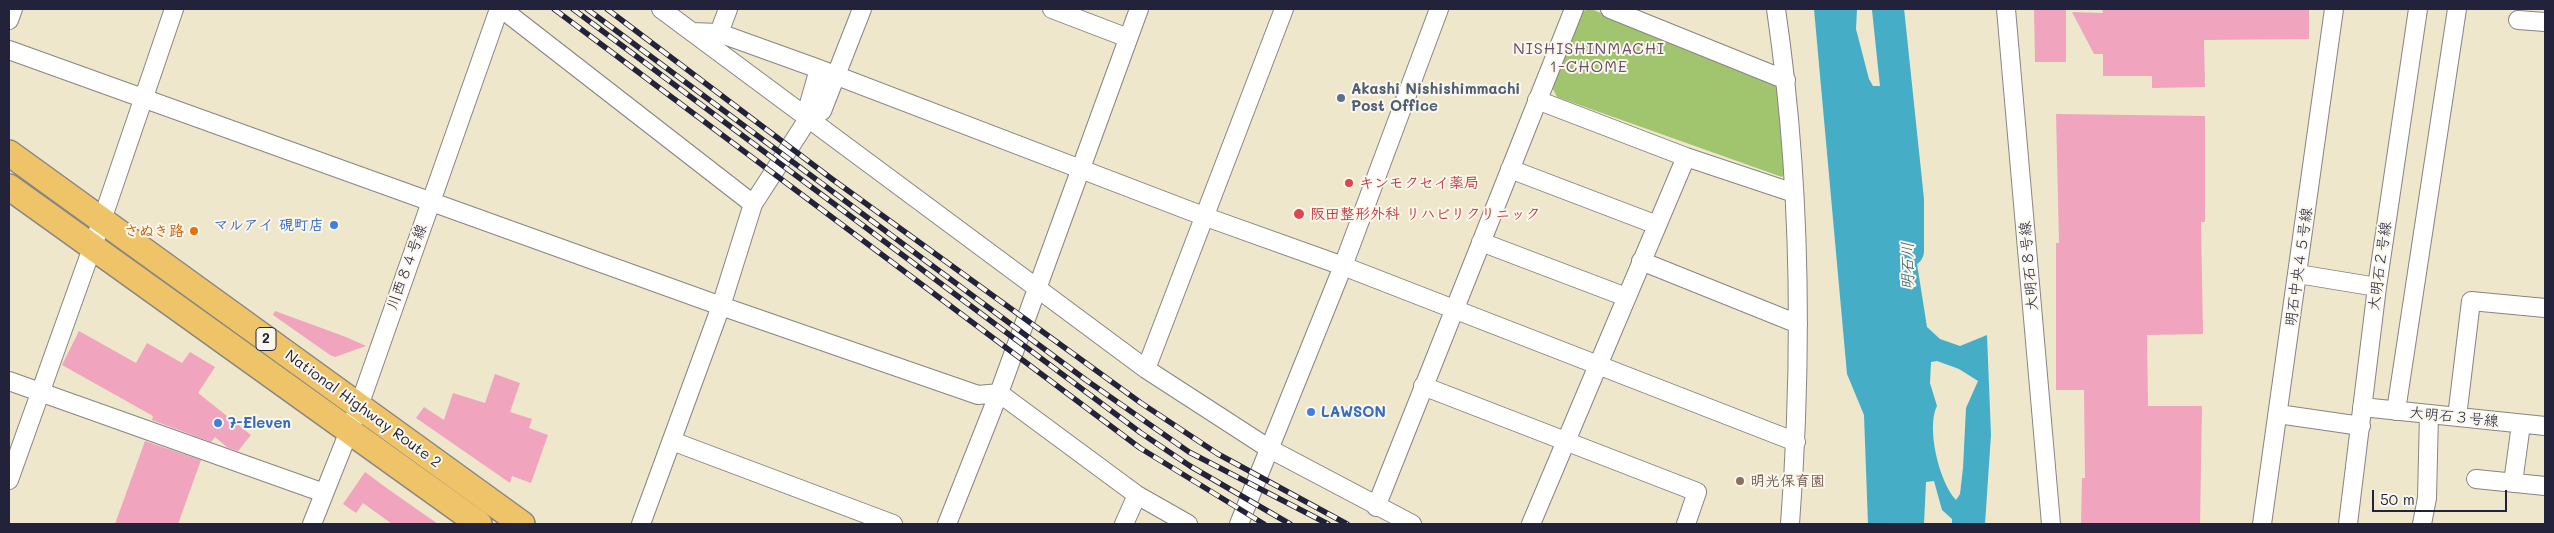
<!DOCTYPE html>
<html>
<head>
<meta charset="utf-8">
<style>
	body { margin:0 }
	#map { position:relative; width:2554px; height:533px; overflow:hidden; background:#eee7cb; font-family:Mali,sans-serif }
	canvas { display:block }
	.frame { position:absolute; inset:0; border:10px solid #22223b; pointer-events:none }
	.scale { position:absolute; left:2372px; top:490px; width:135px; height:22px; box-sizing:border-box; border:2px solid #22223b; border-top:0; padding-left:6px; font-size:15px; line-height:18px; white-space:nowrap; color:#22223b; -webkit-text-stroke:4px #fbf7ec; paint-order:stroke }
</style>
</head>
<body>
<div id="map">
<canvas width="2554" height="533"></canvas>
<div class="frame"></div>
<div class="scale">50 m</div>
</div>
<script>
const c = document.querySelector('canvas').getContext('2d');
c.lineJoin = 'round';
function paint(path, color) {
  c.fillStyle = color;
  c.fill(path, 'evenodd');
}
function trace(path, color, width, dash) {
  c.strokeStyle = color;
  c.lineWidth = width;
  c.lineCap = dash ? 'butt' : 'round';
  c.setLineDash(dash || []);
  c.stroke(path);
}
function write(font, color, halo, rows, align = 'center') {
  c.font = font + ' Mali,"Klee One",sans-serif';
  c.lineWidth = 4;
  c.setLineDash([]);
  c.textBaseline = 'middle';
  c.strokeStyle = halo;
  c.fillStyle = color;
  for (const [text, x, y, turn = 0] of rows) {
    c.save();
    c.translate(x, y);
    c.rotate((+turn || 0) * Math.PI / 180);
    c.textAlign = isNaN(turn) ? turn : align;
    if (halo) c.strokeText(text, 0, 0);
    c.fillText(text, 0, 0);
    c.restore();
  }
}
const green = new Path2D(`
	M1591,9L1778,84L1788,171L1782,177L1557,97L1551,85L1582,11Z`);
const water = new Path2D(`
	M1814,9H1857L1856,29L1869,79L1873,86H1880L1887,27L1894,9H1902L1901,79L1896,102L1917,142L1912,157L1902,169L1927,327L1940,339L1960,346L1987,335L1991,435L1985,524H1952V519L1942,510L1934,481L1926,482L1924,524H1868L1864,415L1847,374ZM1937,361L1959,369L1978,381L1966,408L1963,468L1960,494L1956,500C1939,482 1926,427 1937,406L1930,383L1931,362Z`);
const river = new Path2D(`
	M1888,9L1908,200V251`);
const building = new Path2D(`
	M2034,9H2066V62H2035Z
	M2102,9H2309V39L2204,40L2205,87L2152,88V76H2103V54H2094L2072,12L2103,13Z
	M2056,114L2205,116V222H2201L2203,334L2147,335L2148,406H2202L2200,524H2081L2082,478H2085L2084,390H2056V243H2059Z
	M275,311L346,337L366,346L335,357L330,355L273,315Z
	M79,331L136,363L147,343L182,363L190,352L215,367L198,393L251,435L238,451L228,448L215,437L211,442L152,420L153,416L62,365Z
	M495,374L520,383L510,412L532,419L529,428L548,435L531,483L512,476L510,483L416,418L424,407L444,420L453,393L485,403Z
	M145,441L201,460L178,524H115Z
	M365,472L388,489L438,524H392L363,503L356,513L343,504Z`);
const minor = new Path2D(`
	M502,9L753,204
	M661,9L1146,369L1268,448L1412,524
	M1052,9L1128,38
	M1610,9L1786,80
	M1776,9C1801,179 1803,353 1790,524
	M2006,9L2051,524
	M9,20L13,9
	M2518,20L2545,22
	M693,32L719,33L819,69L1206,217L1343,266L1796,442
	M719,33L728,9
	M9,50L721,306L978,395L999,393L1137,495L1188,524
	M1537,100L1686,157L1794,193
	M808,119L809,104L819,69
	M1510,169L1657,225
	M1481,242L1626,297
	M1641,261L1798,324
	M2298,274L2377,287
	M1146,369L1284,9
	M9,381L324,493
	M1423,386L1697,492L1686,524
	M2362,407L2545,426
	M2396,411L2457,9
	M2278,414L2361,426
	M2457,417L2471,301L2545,308
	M672,441L893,524
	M2476,479L2545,486
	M9,480L102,220L174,9
	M2513,483L2521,424
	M1376,507L1574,9
	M312,524L359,406L499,9
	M641,524L721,306L753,204L808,119L822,111L862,9
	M947,524L999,393L1139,9
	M1124,524L1137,495
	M1239,524L1343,266L1439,9
	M1531,524L1686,157
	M2262,524L2334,9
	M2348,524L2377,287L2418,9
	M2422,524L2427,498L2429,414`);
const highway = new Path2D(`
	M9,153L522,524
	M9,187L479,524`);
const rail = new Path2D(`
	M554,9L1140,448L1264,524
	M573,9L1141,433L1190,466L1290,524
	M587,9L1086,380L1189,452L1328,524
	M607,9L832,179L1141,403L1218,454L1347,524`);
const markers = [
	[1341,98,5,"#5c6f8a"],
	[1349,183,5,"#e0444e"],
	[1299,214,6,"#e0444e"],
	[334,225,5,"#3f7fe0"],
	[194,231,5,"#e8710a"],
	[1311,412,5,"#3f7fe0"],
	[218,423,5,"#3f7fe0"],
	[1740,481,5,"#8d6e63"]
];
const shields = [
	[266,339,20]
];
const shieldNames = [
	["2",266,339]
];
const serviceNames = [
	["Akashi Nishishimmachi",1351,89],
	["Post Office",1351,106]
];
const healthNames = [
	["キンモクセイ薬局",1359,183],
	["阪田整形外科 リハビリクリニック",1310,214]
];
const shopNames = [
	["マルアイ 硯町店",324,225,"right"],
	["LAWSON",1321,412],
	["7-Eleven",228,423]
];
const foodNames = [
	["さぬき路",184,231]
];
const streetNames = [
	["大明石８号線",2029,266,-95],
	["大明石２号線",2380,266,-82],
	["川西８４号線",407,267,-70],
	["明石中央４５号線",2299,267,-82],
	["National Highway Route 2",363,409,36],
	["大明石３号線",2454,417,6]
];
const educationNames = [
	["明光保育園",1750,481]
];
const neighbourhoodNames = [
	["NISHISHINMACHI",1589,49],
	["1-CHOME",1589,67]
];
const waterNames = [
	["明石川",1908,266,-90]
];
paint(green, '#a1c46e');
paint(water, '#46adc6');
trace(river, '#46adc6', 32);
paint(building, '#f1a4be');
trace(minor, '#888483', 20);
trace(highway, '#888483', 28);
trace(minor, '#fff', 18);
trace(highway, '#efc469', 25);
trace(rail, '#22223b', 5.5);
trace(rail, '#fbf7ec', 4, [11]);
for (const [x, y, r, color] of markers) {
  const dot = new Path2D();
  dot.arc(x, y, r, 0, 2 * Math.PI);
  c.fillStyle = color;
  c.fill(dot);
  trace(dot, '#fbf7ec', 2);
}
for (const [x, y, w] of shields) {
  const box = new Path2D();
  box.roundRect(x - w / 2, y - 11.5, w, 23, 4);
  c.fillStyle = '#fbf7ec';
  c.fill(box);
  trace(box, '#22223b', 1);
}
write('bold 14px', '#22223b', null, shieldNames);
write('bold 15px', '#4e5e75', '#fbf7ec', serviceNames, 'left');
write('bold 15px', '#be3a42', '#fbf7ec', healthNames, 'left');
write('bold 15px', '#366cbe', '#fbf7ec', shopNames, 'left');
write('bold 15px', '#c56008', '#fbf7ec', foodNames, 'right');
write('15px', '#22223b', '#fbf7ec', streetNames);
write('bold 15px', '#785e54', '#fbf7ec', educationNames, 'left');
c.letterSpacing = '1px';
write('16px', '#6a5069', '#fbf7ec', neighbourhoodNames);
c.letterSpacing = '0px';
write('italic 16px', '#305a73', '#fbf7ec', waterNames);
</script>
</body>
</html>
